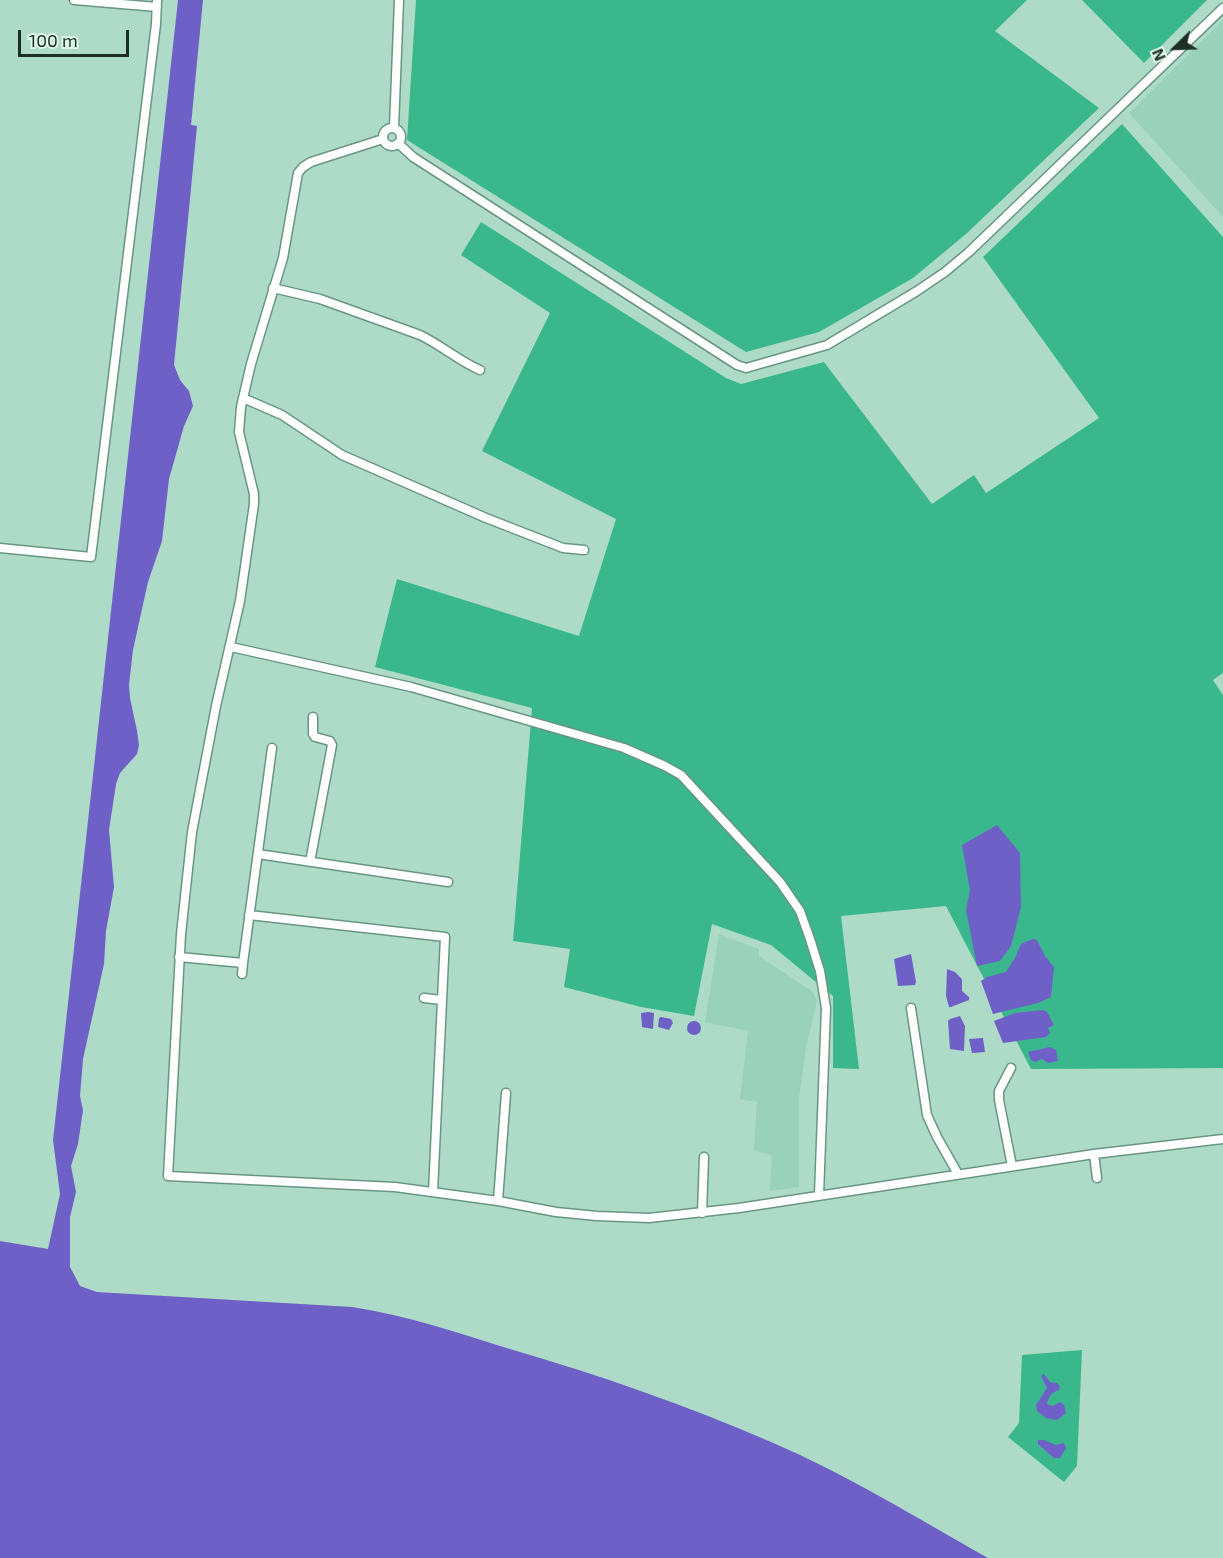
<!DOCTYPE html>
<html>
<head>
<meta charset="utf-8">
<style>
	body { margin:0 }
	#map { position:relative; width:1223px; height:1558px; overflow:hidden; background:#addbc7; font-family:"Exo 2",sans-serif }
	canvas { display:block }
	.north { position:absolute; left:1145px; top:18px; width:60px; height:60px; -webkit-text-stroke:4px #dff6eb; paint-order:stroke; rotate:247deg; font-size:16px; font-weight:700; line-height:24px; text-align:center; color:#1c2e26 }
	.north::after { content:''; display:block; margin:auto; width:21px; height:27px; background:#1c2e26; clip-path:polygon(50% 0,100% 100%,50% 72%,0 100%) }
	.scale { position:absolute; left:18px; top:30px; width:111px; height:27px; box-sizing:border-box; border:3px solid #1c2e26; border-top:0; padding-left:8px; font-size:18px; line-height:21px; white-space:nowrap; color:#1c2e26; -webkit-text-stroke:4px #dff6eb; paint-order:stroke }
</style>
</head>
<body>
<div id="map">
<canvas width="1223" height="1558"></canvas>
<div class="north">N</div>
<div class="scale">100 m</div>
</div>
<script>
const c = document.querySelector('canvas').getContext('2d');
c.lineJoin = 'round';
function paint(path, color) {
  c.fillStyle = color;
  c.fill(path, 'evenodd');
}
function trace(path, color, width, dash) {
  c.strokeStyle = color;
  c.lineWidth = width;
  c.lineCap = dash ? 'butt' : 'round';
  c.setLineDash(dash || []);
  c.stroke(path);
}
const built = new Path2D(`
	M1223,20V217L1129,113Z
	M719,934L759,949V956L813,992L817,1001L806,1047L799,1098V1187L770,1191L772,1155L754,1151L757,1102L740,1099L748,1031L705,1022Z`);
const green = new Path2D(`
	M416,0H1027L995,31L1099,108L966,234L913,278L819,332L746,352L407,140Z
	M1082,0H1207L1144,63Z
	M1122,124L1223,237V673L1213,680L1223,695V1068L1031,1069L946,906L841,916L859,1069L833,1068V996L771,945L712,924L694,1016L641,1007L564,987L570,949L513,941L532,708L375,667L397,579L579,636L616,519L482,451L550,313L461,255L481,222L726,378L741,384L824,362L932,504L974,475L986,493L1099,418L983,257Z
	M1082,1350L1077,1466L1064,1482L1008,1437L1019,1423L1022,1355Z`);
const water = new Path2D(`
	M178,0H203L191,125L197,126L174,365L180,380L189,391L193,406L184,426L169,479L162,541L148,582L133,650L129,685L130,698L137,731L139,745L137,754L120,773L116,784L109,830L114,887L106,931L104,964L83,1059L80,1096L83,1110L78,1144L71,1166L76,1192L70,1217V1267L80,1286L97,1292L352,1307C406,1315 458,1333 510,1349C599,1375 686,1405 771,1442C846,1474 917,1518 988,1558H0V1241L48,1249L60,1194L53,1140Z
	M997,825L1020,853L1021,907L1011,946L1000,961L977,966L966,910L970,890L962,845Z
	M1033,939L1037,940L1045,956L1054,967L1051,997L1038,1003L993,1014L981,981L987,977L1006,972L1015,958L1021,944Z
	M911,954L916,982L915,985L898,986L894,959Z
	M947,969L955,972L962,979V991L969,997V1000L951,1007H949L946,996Z
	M1043,1010L1047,1012L1054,1025L1048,1028L1050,1033L1046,1037L1003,1043L994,1021L1015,1013Z
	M648,1012L654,1013L653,1029L642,1027L641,1013Z
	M960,1016L965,1026L964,1051L950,1049L948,1021L950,1019Z
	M661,1017L671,1019L673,1023L669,1030L658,1027L659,1018Z
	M687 1028a7 7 0 1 1 14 0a7 7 0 1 1-14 0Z
	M983,1038L985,1052L972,1053L969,1039Z
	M1050,1047L1056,1050L1058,1061L1048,1063L1042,1059L1035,1062L1031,1060L1028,1052Z
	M1044,1374L1050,1382L1057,1383L1060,1387L1059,1390C1052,1392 1048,1397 1047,1404L1053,1406L1060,1402L1064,1405L1066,1413L1057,1420L1046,1418L1037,1411L1036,1405L1047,1388L1041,1376Z
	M1038,1440H1044L1056,1445L1064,1443L1066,1448L1060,1458H1054L1038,1444Z`);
const minor = new Path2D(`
	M74,0L157,7
	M394,128L399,0
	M383 137a9 9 0 1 1 18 0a9 9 0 1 1-18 0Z
	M383,139L311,162L303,167L298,173L283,258L251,364L241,407L239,432L254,494V504L240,601L216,706L192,832L181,934L168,1176L395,1187L498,1201L556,1212L597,1216L649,1218L739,1208L1094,1154L1223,1139
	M398,143L413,157L737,365L746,368L827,345L917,291L945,272L969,252L1223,8
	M273,288L320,299L420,335C441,345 459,361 480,370
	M243,398L282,415L342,455L486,518L563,548L584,550
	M0,548L91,557L156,24L157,0
	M231,647L411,687L624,748L665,766L681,775L780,882L800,911L810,939L820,971L826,1008L819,1195
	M258,854L448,882
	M310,862L332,745L330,741L315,737L313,734V717
	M249,915L445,937L433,1192
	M179,957L243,963L242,974
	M243,963L272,748
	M424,998L442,1000
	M911,1008L927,1115L937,1137L958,1174
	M1011,1068L999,1091V1100L1012,1166
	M1094,1154L1097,1178
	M498,1201L506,1093
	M702,1213L704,1157`);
paint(built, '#9ad1ba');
paint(green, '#3bb78e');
paint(water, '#6f60c7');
trace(minor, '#6a9583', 11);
trace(minor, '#fff', 8);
</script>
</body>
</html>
